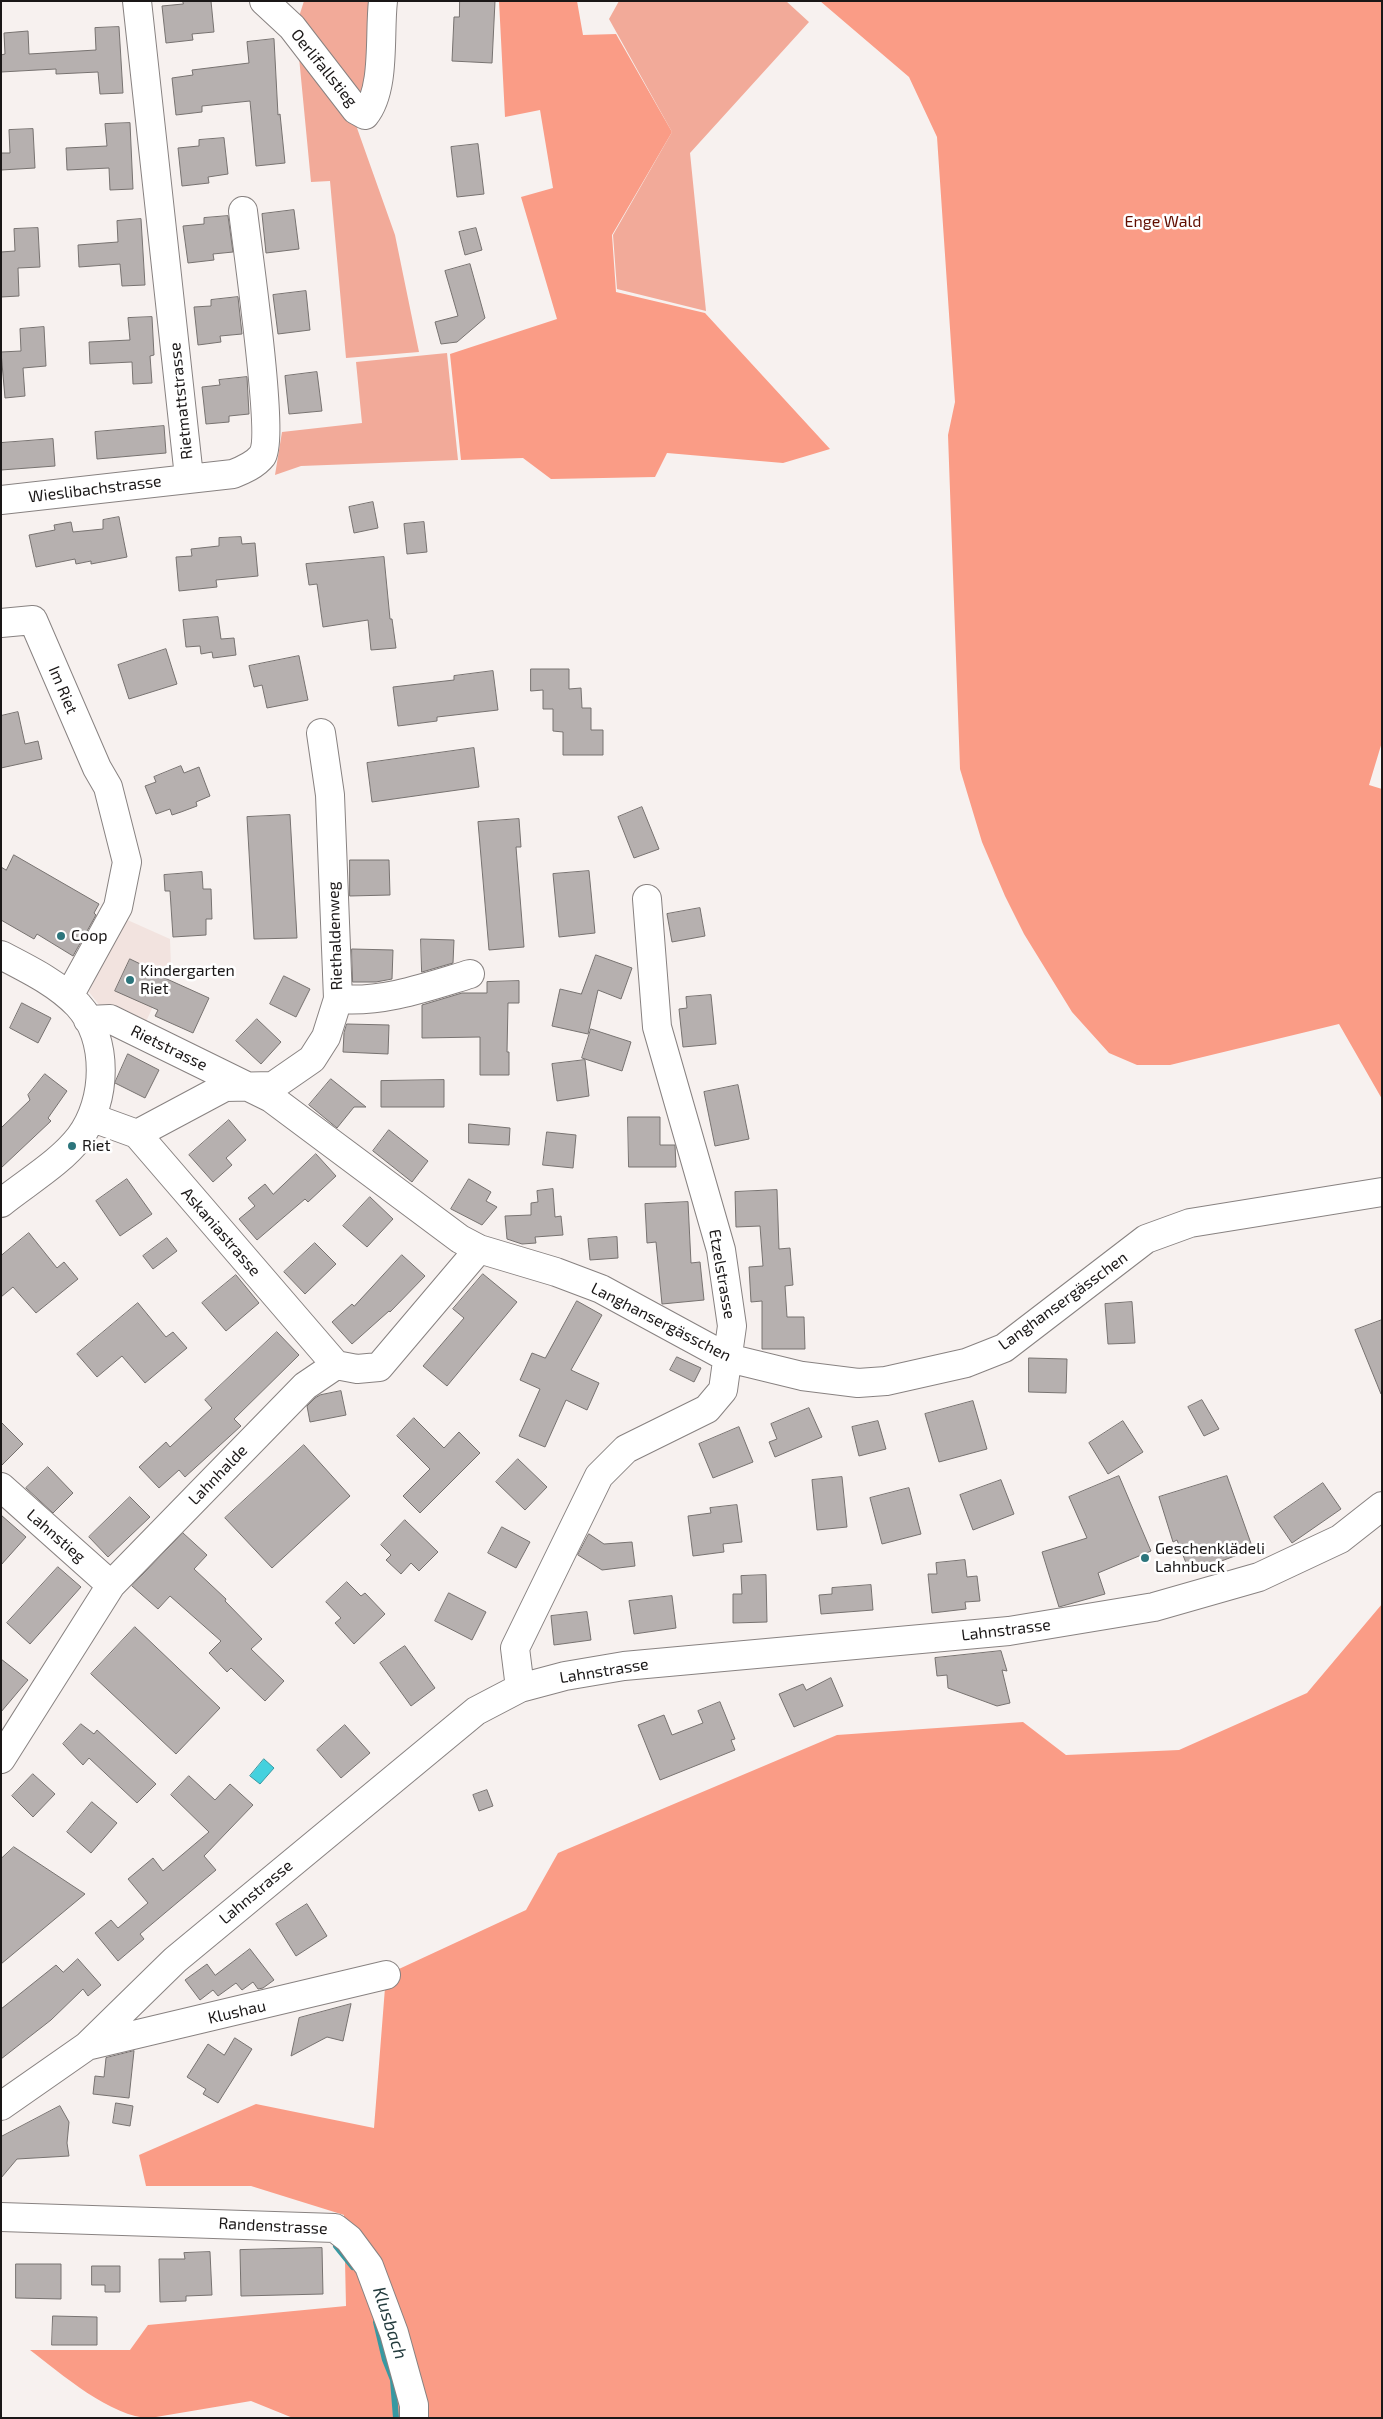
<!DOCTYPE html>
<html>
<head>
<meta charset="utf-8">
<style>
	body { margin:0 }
	#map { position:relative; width:1383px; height:2419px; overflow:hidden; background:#f7f1ef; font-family:"Exo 2",sans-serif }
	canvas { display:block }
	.frame { position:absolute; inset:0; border:2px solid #1a1717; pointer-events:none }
</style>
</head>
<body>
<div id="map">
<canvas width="1383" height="2419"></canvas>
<div class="frame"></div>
</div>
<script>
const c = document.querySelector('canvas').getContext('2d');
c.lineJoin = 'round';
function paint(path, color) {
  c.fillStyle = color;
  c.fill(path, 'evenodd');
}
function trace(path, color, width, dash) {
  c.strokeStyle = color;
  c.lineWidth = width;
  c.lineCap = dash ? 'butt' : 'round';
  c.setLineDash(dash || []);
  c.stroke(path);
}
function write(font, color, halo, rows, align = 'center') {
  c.font = font + ' "Exo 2",sans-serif';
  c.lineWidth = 5;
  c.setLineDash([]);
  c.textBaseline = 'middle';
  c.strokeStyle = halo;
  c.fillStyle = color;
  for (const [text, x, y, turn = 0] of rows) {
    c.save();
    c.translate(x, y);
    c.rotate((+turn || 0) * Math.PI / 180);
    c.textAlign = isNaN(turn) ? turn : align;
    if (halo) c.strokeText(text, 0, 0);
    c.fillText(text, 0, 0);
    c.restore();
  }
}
const built = new Path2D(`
	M123,918L170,939L171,967L144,1026L100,1006L89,992Z`);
const green = new Path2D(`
	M304,1H379L373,84L357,128L395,235L419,352L346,358L330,181L311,182L296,26Z
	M619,1H786L809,22L690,153L706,311L617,289L613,235L672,132L609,19Z
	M447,353L458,460L301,466L275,475L282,432L362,423L356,362Z`);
const forest = new Path2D(`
	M499,1H577L583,35L616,34L672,132L612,235L616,292L705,313L830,449L783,463L667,453L655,477L551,479L523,458L461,460L450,354L557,319L521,197L553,188L540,110L505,117Z
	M820,1H1382V742L1369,785L1382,789V1099L1339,1024L1170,1065H1137L1109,1053L1072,1012L1024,934L1005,896L982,842L960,769L948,435L955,402L937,137L909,77Z
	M1382,1604V2418H293L251,2401L150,2418C112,2418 60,2373 30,2350H130L148,2325L346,2306L344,2215L251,2186H146L139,2155L256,2104L374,2128L386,1975L526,1910L558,1853L837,1735L1023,1722L1066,1755L1179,1750L1307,1693Z`);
const water = new Path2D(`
	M264,1759L274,1768L260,1784L250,1776Z`);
const stream = new Path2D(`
	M336,2246L353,2267
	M376,2322L385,2360L393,2380L396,2418`);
const building = new Path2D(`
	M183,1H211L214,32L192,34L193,40L166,43L162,6L183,4Z
	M460,1H495L492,63L452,61L454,17H459Z
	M119,27L123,93L100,94L98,72L56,74V69L1,72V55L5,54L4,33L28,31L29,54L96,50L95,28Z
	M274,39L278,115L280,114L285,163L256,166L250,101L202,106V112L176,115L172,78L193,75L192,70L249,63L247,42Z
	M130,123L133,189L110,190L109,168L67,170L66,148L107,146L105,124Z
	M33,129L35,168L1,170V153H10L9,130Z
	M224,138L228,174L208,177L209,183L182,186L178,148L199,146V140Z
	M478,144L484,194L457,197L451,147Z
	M294,210L299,249L266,253L262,214Z
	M228,216L233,252L213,254L214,260L188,263L183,226L204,224V218Z
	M141,219L145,285L122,286L120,264L79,267L78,245L118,242L117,221Z
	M38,228L40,267L18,268L19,296L1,297V252L15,251L14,229Z
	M476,228L482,250L465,255L459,232Z
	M470,264L485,318L457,342L441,344L435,322L458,316L445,271Z
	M306,291L310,330L278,334L273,295Z
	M238,297L242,334L220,336L221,342L198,345L194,307L211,306V300Z
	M152,317L154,355L150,356L152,383L133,384L132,362L90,364L89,342L130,340L128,318Z
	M44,327L46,366L23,368L25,396L5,398L1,352L21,351L20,329Z
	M317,372L322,411L289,414L285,376Z
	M247,377L249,414L229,416V422L206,424L202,387L220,385L219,380Z
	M164,426L166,453L97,459L95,432Z
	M53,439L55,466L1,470V443Z
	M373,502L378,528L354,533L349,507Z
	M119,517L127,557L91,564V561L76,564L75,559L36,567L29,535L55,530L54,525L71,522L73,532L103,529V520Z
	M424,522L427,552L407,554L404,524Z
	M241,537L242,544L255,543L258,576L216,580L217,587L179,591L176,557L192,556L191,549L219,546V538Z
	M384,557L390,619H392L396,648L371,650L368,620L323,627L317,584L309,585L306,564Z
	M218,617L221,639L234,638L236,655L213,658L212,652L201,654L200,646L186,647L183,620Z
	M166,649L177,684L129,699L118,665Z
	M299,656L308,700L267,708L262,685L254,687L249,666Z
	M531,669H569V689L581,688L582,708H591V730H603V755H563V732L553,731V709H543V690L531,691Z
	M493,671L498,710L437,717V721L398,726L393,687L454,680V676Z
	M18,712L25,744L38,741L42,759L1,768V716Z
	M474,748L479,787L372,802L367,763Z
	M181,766L184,773L199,767L210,796L196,802L197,806L181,812L172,815L170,809L156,814L145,786L156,782L154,777Z
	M642,807L659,849L634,858L618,817Z
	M290,815L297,938L254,939L247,817Z
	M519,819L521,847H516L524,947L489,950L478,822Z
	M14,855L99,904L94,913L96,915L73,956L37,934L34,939L1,920V867L6,870Z
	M350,860H389L390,895L350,896Z
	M589,871L595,933L559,937L553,874Z
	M202,872L203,889H211L212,919H206V935L173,937L170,891H165L164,875Z
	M700,908L705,936L672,942L667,914Z
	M421,939L454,940L453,963L422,972Z
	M352,949L393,950L392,979L376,982H353Z
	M596,955L632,968L621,999L598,990L588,1034L552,1026L560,989L581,994Z
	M130,959L159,973L158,975L209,998L193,1033L155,1016L158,1010L115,991Z
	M284,976L310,989L296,1017L270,1004Z
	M519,981V1003H508L507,1052H509V1075H480V1037L422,1038V1005L462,993H487V982Z
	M711,995L716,1044L683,1047L679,1009L687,1008L686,997Z
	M22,1003L51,1018L38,1043L10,1028Z
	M257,1019L281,1042L261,1064L236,1041Z
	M347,1024L389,1025L388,1054L343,1052L344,1033Z
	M591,1029L631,1042L622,1071L582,1058Z
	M128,1054L159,1070L145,1098L115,1083Z
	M585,1060L589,1096L557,1101L552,1064Z
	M45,1074L67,1091L48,1118L51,1121L1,1168V1128L30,1100L28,1095Z
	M331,1079L366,1107H354L337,1128L309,1105Z
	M444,1080V1107H381V1081Z
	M738,1085L749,1139L715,1146L704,1092Z
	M628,1117H660V1145H675L676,1167H629Z
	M229,1120L246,1140L226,1158L232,1165L213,1182L189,1155Z
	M469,1124L510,1128L509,1145L469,1143Z
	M389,1130L428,1161L412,1182L373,1151Z
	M547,1132L576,1135L573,1168L543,1165Z
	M316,1154L336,1176L308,1202L305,1199L257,1240L239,1219L255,1206L248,1198L265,1184L273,1194Z
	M127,1179L152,1214L120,1236L96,1201Z
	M469,1179L491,1192L486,1201L497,1207L482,1225L451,1209Z
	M553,1189L555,1217L561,1216L563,1235L535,1237L536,1243L522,1244L507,1239L505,1216L531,1215V1203L538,1202L537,1191Z
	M777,1190L779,1249L790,1248L793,1285L785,1286L787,1317H804L805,1349H762V1301L751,1302L749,1267L763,1266L760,1226L736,1227L735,1192Z
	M370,1197L393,1219L367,1247L343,1226Z
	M688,1202L691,1263L700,1262L704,1300L662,1304L656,1242L647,1243L645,1204Z
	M29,1233L57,1268L64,1262L78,1279L36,1313L13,1287L1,1297V1256Z
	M617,1237L618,1258L590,1260L588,1239Z
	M167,1238L177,1251L153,1269L143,1256Z
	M315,1243L336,1264L305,1294L284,1272Z
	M402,1255L425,1276L390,1312L389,1311L352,1344L332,1322L352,1304L354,1306Z
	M483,1274L517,1302L447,1386L423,1366L464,1318L453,1309Z
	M236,1275L259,1303L226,1331L202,1303Z
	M577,1301L602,1315L571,1370L599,1383L587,1410L566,1400L545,1447L519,1436L540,1389L520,1380L532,1353L545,1358Z
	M1132,1302L1135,1343L1108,1344L1105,1304Z
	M138,1303L166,1337L173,1332L187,1348L145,1383L122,1356L97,1377L77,1354Z
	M1382,1320V1394H1381L1355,1330Z
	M277,1332L299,1355L234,1419L241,1426L185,1477L179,1470L159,1488L139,1467L166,1442L170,1447L212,1408L205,1400Z
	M677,1357L701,1368L694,1382L670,1370Z
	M1029,1358L1067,1359L1066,1393L1029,1392Z
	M341,1391L346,1415L310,1422L307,1406L315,1398L320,1395Z
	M1202,1400L1219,1429L1204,1436L1188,1407Z
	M973,1401L987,1449L939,1462L925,1414Z
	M809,1408L822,1437L775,1457L769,1442L777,1439L771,1424Z
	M414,1418L444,1448L459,1432L480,1453L420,1513L403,1496L430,1469L397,1436Z
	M878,1421L886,1449L859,1456L852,1427Z
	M1123,1421L1143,1452L1108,1474L1089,1443Z
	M1,1422L23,1444L1,1466Z
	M739,1427L753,1462L713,1478L699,1444Z
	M304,1445L350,1496L272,1568L225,1518Z
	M518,1459L547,1487L525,1510L496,1482Z
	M48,1467L73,1493L53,1513L26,1488Z
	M1119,1476L1151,1551L1098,1573L1105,1594L1059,1607L1042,1552L1087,1538L1069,1497Z
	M1227,1476L1253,1549L1190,1573L1177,1540L1173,1542L1159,1497Z
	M842,1477L847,1527L817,1530L812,1480Z
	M1001,1480L1014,1514L973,1530L960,1495Z
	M1323,1483L1341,1509L1292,1543L1274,1517Z
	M909,1488L921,1534L882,1544L870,1498Z
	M130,1497L150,1517L108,1557L89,1537Z
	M737,1505L742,1542L723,1544L724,1552L693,1556L688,1516L711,1513L710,1508Z
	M1,1515L26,1537L1,1565Z
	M405,1520L438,1552L419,1571L411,1563L401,1574L386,1560L391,1555L381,1545Z
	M502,1527L530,1542L516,1568L488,1553Z
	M183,1533L207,1555L194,1569L226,1599L225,1601L262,1639L251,1649L284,1681L265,1701L231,1668L227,1672L209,1653L221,1641L170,1596L158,1609L132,1586Z
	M589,1534L604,1544L632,1542L635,1566L602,1570L578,1555Z
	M965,1560L967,1577L977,1576L980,1601L965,1602L966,1609L932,1613L928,1574H937L936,1563Z
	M58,1567L81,1587L30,1644L7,1623Z
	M766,1575L767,1622L733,1623V1594H742L741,1576Z
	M347,1582L361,1596L365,1593L385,1614L354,1644L335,1623L341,1618L326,1602Z
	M871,1585L873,1610L821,1614L819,1595L832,1594V1588Z
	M449,1593L486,1612L472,1640L435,1621Z
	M672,1596L676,1628L634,1634L629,1601Z
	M587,1612L591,1640L554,1645L551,1616Z
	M135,1627L220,1708L176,1754L91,1674Z
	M405,1646L435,1688L411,1706L380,1663Z
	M1001,1651L1007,1671L1002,1670L1010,1703L997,1706L948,1688L947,1675L937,1676L935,1658Z
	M1,1659L28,1680L1,1712Z
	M831,1678L843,1706L794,1727L779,1694L803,1684L806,1690Z
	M720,1702L735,1739L731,1740L735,1750L660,1780L638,1725L664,1715L672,1735L703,1723L698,1711Z
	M81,1724L94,1734L97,1730L156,1784L137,1803L89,1758L83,1765L63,1744Z
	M345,1725L370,1753L341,1778L317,1750Z
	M33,1774L55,1794L33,1817L12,1796Z
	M189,1776L215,1800L230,1784L253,1805L204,1856L216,1870L140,1934L144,1939L118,1961L95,1933L111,1920L118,1928L148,1903L128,1879L153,1858L163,1871L209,1832L171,1795Z
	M487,1790L493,1806L479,1811L473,1795Z
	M92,1802L117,1823L91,1853L67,1832Z
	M14,1847L85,1894L1,1964V1859Z
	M307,1904L327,1936L296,1956L276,1924Z
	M250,1949L274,1980L263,1988L258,1989L253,1982L242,1990L236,1983L218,1996L213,1990L200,2000L185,1980L207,1964L215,1975Z
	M78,1959L101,1985L88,1996L83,1989L51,2020L1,2059V2009L56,1965L63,1972Z
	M351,2004L343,2041L327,2037L291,2056L299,2018Z
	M235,2038L252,2049L218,2103L203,2094L206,2089L187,2077L208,2044L224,2055Z
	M134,2051L129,2098L93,2094L95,2076L104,2077L106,2058Z
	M116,2103L133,2106L130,2126L113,2123Z
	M60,2106L69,2122L67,2143L69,2156L17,2159L1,2178V2137Z
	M322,2248L323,2294L241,2296L240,2250Z
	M210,2252L212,2295L186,2296V2301L160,2302L159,2259H185L184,2253Z
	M16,2264H61V2299L16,2298Z
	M92,2266H120V2292H105V2285H92Z
	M53,2316L97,2317V2345H52Z`);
const minor = new Path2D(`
	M137,1L189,477
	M264,1L292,27L356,110L365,115C386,89 379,34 383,1
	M1,500L233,474C243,470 255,465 262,456C275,437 247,246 243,211
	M1,623L33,620L97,768L108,787L127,862L118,907L69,996
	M1,955C28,969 57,983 78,1005C109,1039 107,1101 80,1137C60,1163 27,1182 1,1203
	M338,999C383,1003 427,987 470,974
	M88,1020L110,1019L271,1098L460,1239L479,1249L556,1272L601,1289L728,1358L802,1376L858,1383L886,1381L966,1363L1004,1348L1146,1239L1190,1223L1382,1192
	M93,1118L137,1134L336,1365
	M137,1134L225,1087L273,1086L312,1059L326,1037L338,999L330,795L321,733
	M1,1487L111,1585
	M520,1688L515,1648L599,1476L626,1449L707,1409L723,1390L732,1326L721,1250L657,1027L647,899
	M1,1759L111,1585L305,1386L336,1365L357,1369L379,1367L479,1249
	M87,2046L386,1975
	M1,2106L87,2046L175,1960L476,1711L520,1688L565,1676L624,1666L1009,1631L1154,1607L1259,1577L1340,1539L1382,1506
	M1,2217L335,2228L349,2239L369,2266L394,2333L414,2405V2418`);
const markers = [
	[61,936,5,"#2c757c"],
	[130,980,5,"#2c757c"],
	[72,1146,5,"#2c757c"],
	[1145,1558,5,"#2c757c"]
];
const streetNames = [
	["Oerlifallstieg",324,68,51],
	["Rietmattstrasse",181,401,-96],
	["Wieslibachstrasse",95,489,-7],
	["Im Riet",63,690,67],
	["Riethaldenweg",335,936,-92],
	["Rietstrasse",169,1048,26],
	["Askaniastrasse",221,1232,49],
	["Etzelstrasse",722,1274,80],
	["Langhansergässchen",1063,1301,-36],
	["Langhansergässchen",661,1322,27],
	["Lahnhalde",218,1475,-46],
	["Lahnstieg",56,1536,41],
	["Lahnstrasse",1006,1630,-7],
	["Lahnstrasse",604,1671,-9],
	["Lahnstrasse",256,1892,-40],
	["Klushau",237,2012,-13],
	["Randenstrasse",273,2226,3]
];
const parkNames = [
	["Enge Wald",1163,222]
];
const poiNames = [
	["Coop",71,936],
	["Kindergarten",140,971],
	["Riet",140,989],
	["Riet",82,1146],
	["Geschenklädeli",1155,1549],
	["Lahnbuck",1155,1567]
];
const waterNames = [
	["Klusbach",390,2323,72]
];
paint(built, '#f2e3df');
paint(green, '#f2aa99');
paint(forest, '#fa9c86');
paint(water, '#44d1de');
trace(water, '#3799a2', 1);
trace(stream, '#3799a2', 6);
paint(building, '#b6b0af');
trace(building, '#777270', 1);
trace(minor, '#888281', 30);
trace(minor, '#fff', 28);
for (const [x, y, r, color] of markers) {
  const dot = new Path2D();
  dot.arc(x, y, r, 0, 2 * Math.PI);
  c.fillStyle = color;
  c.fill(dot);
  trace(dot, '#fff', 2);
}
write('16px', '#1a1717', '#fff', streetNames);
write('16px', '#610e00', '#fff', parkNames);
write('16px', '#1a1717', '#fff', poiNames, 'left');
write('italic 18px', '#243c3e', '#fff', waterNames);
</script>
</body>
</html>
